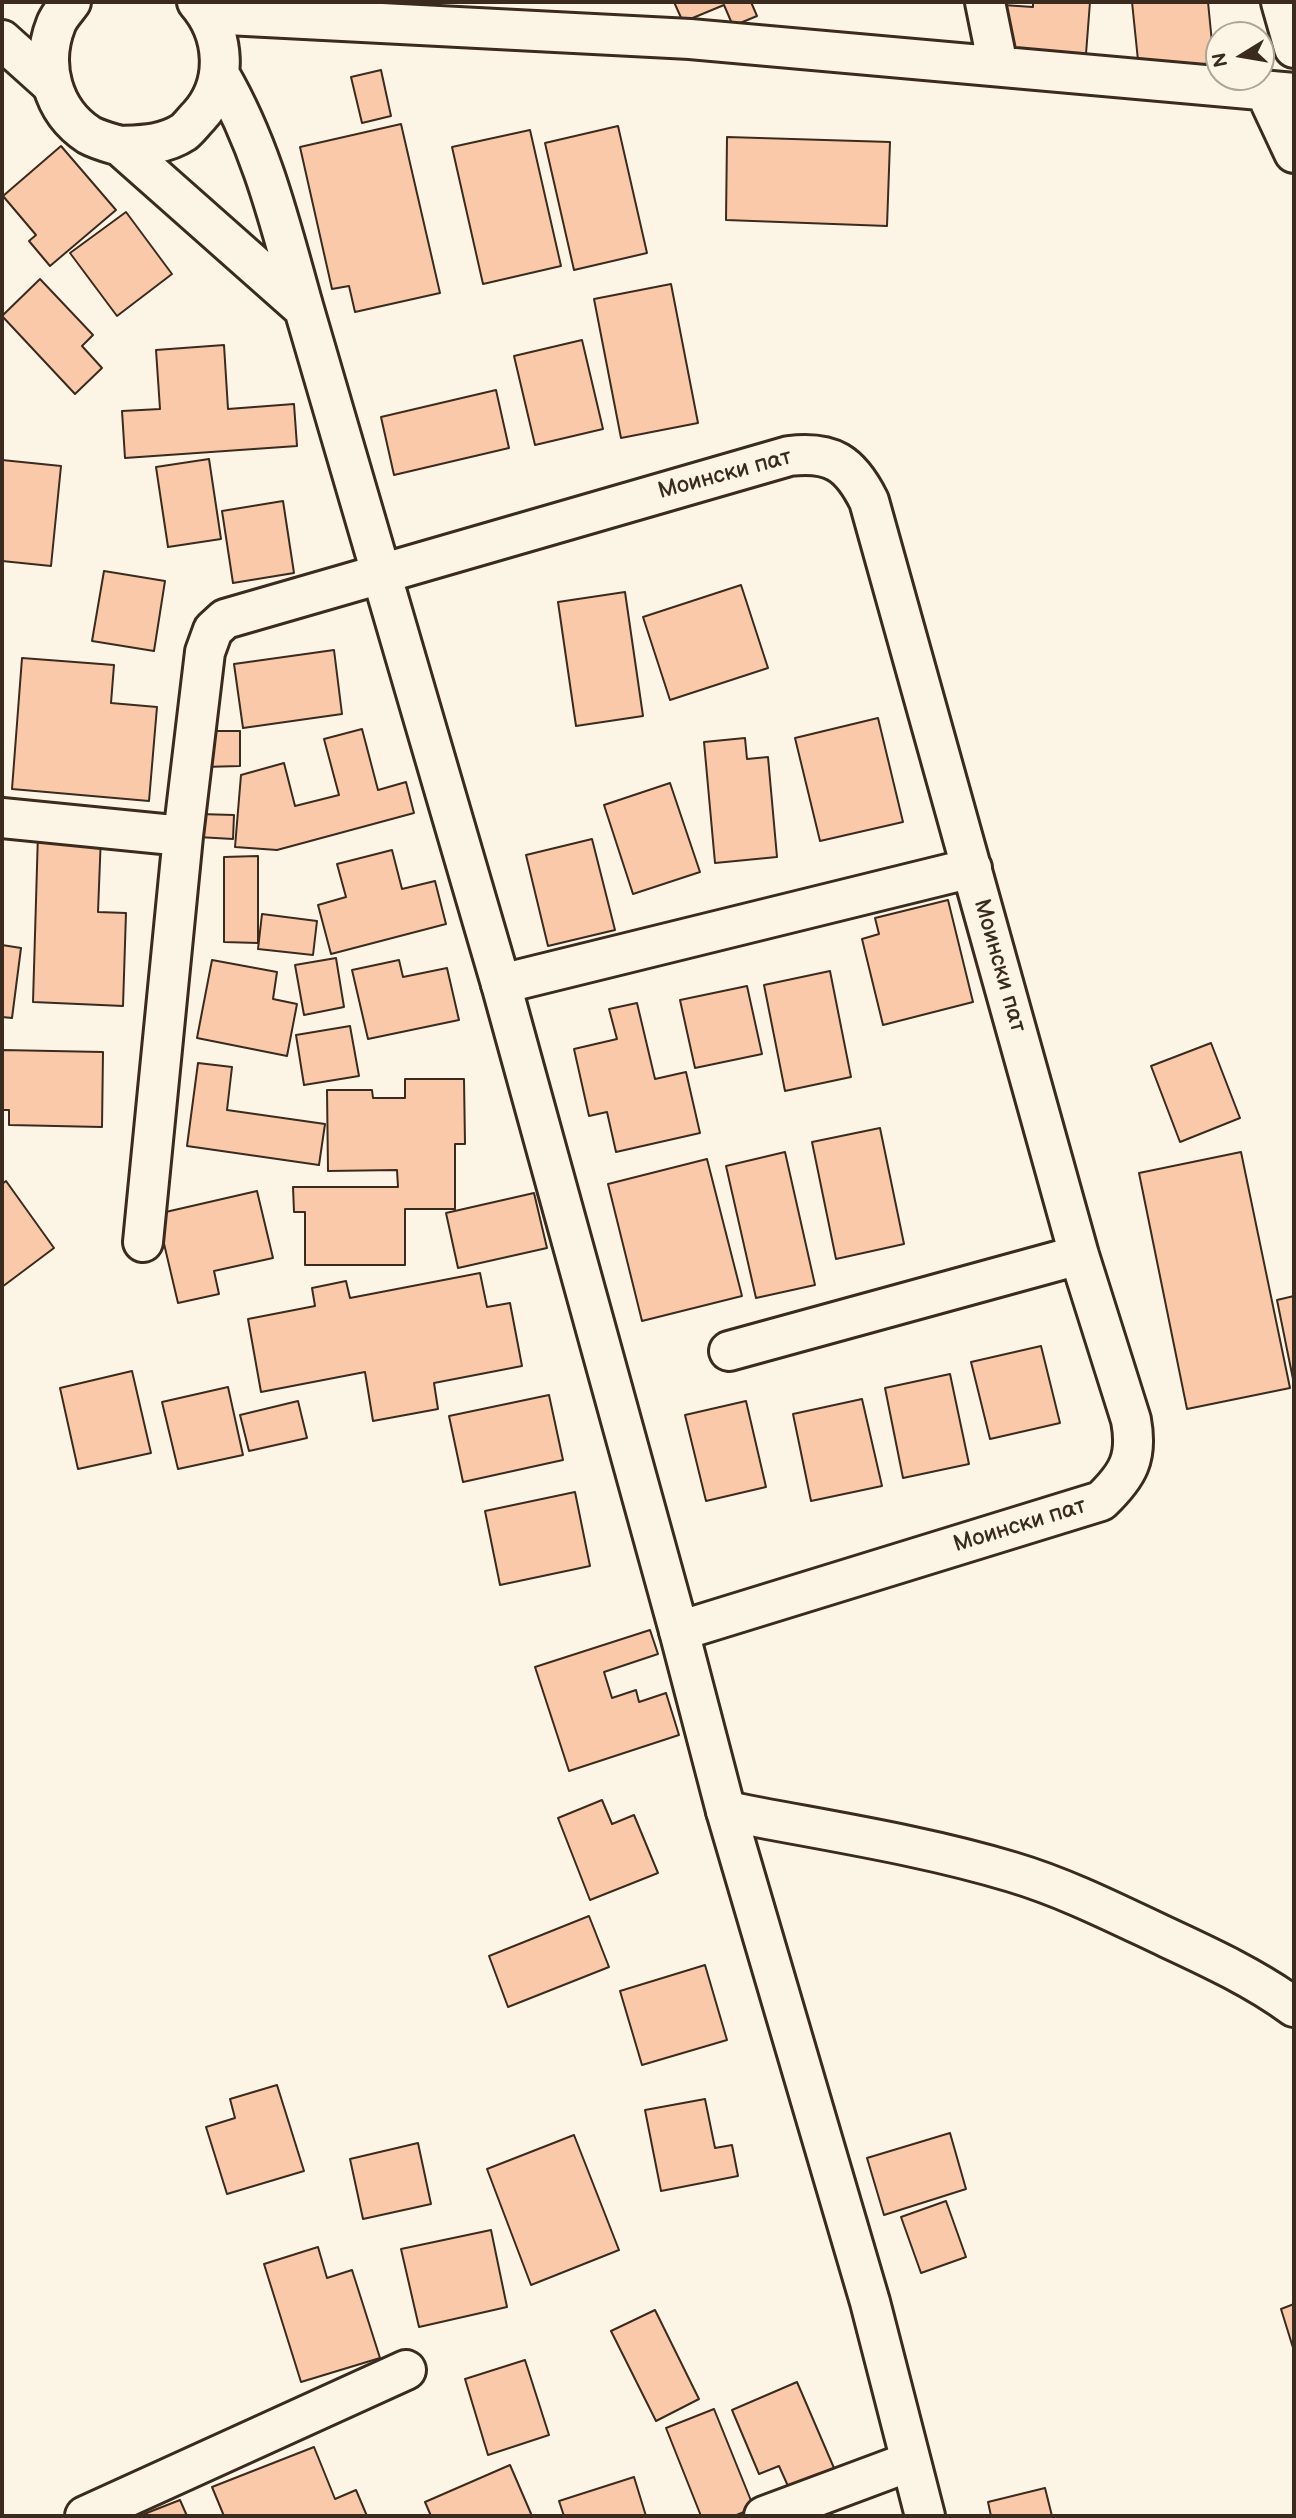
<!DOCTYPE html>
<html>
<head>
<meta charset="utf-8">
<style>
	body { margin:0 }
	#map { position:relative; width:1296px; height:2518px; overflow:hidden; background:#fcf5e5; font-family:"Balsamiq Sans",sans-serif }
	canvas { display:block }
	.frame { position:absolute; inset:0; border:4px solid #3b2a1e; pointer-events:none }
	.north { position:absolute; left:1205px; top:21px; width:70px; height:70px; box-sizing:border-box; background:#fcf5e5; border:2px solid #afa495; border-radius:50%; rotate:259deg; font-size:19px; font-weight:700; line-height:28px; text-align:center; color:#3b2a1e }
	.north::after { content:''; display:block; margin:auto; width:24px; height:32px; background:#3b2a1e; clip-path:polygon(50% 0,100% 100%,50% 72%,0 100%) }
</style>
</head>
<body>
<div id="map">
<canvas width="1296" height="2518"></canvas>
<div class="frame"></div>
<div class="north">N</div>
</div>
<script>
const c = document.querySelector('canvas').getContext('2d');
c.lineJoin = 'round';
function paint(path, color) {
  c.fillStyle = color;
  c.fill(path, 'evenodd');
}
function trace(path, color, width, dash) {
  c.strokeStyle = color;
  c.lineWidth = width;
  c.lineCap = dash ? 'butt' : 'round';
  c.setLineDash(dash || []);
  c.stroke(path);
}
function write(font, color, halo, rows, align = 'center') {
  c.font = font + ' "Balsamiq Sans",sans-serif';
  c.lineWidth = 5;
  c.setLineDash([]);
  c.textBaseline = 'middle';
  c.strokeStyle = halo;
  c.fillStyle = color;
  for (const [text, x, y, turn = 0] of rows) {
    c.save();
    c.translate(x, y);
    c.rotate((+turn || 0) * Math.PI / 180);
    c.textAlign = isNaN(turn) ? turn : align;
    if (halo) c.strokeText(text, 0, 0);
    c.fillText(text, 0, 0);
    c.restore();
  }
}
const building = new Path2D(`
	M674,2H751L757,16L733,26L724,5L683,22Z
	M1033,2H1090L1086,54L1000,48L1003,5L1033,7Z
	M1132,2H1208L1214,63L1139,70Z
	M381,70L391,116L362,123L351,77Z
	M401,124L440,293L355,312L349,286L332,289L300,147Z
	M618,126L647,253L574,270L545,143Z
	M530,130L561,266L483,284L452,147Z
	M727,137L890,142L887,226L726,220Z
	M61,146L116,210L50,266L29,241L36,235L3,196Z
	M126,212L172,274L117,316L70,253Z
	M40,279L93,335L82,346L102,368L75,394L2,316Z
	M671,284L698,423L621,438L594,299Z
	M582,340L603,429L535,445L514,356Z
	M224,345L228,409L294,404L297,446L125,458L122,411L160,409L156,350Z
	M496,390L509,448L394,475L381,417Z
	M209,459L221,539L168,547L156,467Z
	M2,460L61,466L51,566L2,561Z
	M283,501L294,573L233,583L222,511Z
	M104,571L165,581L154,651L92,641Z
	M741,585L768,668L670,700L643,617Z
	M625,592L643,716L576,726L558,602Z
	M334,650L342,714L243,728L234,664Z
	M22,658L114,665L111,703L157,707L149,801L12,789Z
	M878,718L903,822L820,841L795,738Z
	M362,729L378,790L406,782L414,813L277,850L235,847L241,775L284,763L295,806L339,795L324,739Z
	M203,731H240V766L203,767Z
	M745,738L747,759L768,757L777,857L715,863L704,742Z
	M670,783L700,872L633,894L604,805Z
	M199,814L234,815L233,839L198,837Z
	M38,833L101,835L98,912L126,913L123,1006L33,1002Z
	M592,839L615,930L548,946L526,855Z
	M392,850L402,889L435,881L446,924L331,954L318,905L346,897L337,864Z
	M258,856V943L224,942V857Z
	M948,900L973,1002L883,1025L862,939L879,934L875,918Z
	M262,914L317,921L313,955L258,949Z
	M2,945L21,948L12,1018L2,1017Z
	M336,958L344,1007L304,1015L295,965Z
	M212,960L277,972L273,999L297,1004L287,1056L197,1038Z
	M399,960L403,977L447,968L459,1020L368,1039L352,970Z
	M830,971L851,1077L785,1091L764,985Z
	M747,986L762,1054L695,1068L680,1000Z
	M637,1003L655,1079L686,1072L700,1133L616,1152L607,1112L589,1116L574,1049L617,1039L609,1009Z
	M350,1026L359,1076L304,1085L296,1035Z
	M1211,1043L1240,1118L1180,1142L1151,1066Z
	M2,1050L103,1052L102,1127L9,1125V1110H2Z
	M198,1063L232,1067L227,1110L325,1124L319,1165L187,1146Z
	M405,1079H464L465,1144H455V1209H405V1265H305V1212H294L293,1187H398L397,1170L328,1171L327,1090H372L373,1098H405Z
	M880,1128L904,1244L836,1259L812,1142Z
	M785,1152L815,1285L756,1298L726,1166Z
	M1241,1152L1290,1388L1187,1409L1139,1173Z
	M707,1159L742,1296L642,1321L608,1184Z
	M6,1181L54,1248L2,1287V1184Z
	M257,1191L273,1258L214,1271L219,1294L178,1303L157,1214Z
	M534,1193L547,1248L458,1268L446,1213Z
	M480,1273L487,1307L510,1303L522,1366L434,1383L438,1409L373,1421L365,1372L261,1392L248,1319L315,1306L312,1288L346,1281L350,1298Z
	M1294,1296V1384L1277,1300Z
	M1041,1346L1060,1423L990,1439L971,1362Z
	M132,1371L151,1453L78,1469L60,1388Z
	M950,1374L969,1464L903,1478L885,1388Z
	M228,1387L243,1455L178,1469L162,1402Z
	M549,1395L563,1460L463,1482L449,1416Z
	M862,1399L882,1486L811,1501L793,1414Z
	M298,1401L307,1438L249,1451L240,1415Z
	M746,1401L766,1487L706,1501L685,1415Z
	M575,1492L590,1566L500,1585L485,1511Z
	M650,1630L658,1654L604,1672L612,1698L636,1690L639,1702L666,1693L679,1735L569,1771L535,1667Z
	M602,1800L612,1824L634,1815L658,1873L590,1900L558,1818Z
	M589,1916L609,1967L508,2007L489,1956Z
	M705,1965L727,2040L642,2065L620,1991Z
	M277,2085L304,2171L227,2194L206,2127L235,2118L230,2099Z
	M705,2099L715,2148L732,2145L738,2176L661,2191L645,2110Z
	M950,2133L966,2189L884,2215L867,2158Z
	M574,2135L619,2250L531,2285L487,2169Z
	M418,2143L431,2204L363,2219L350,2159Z
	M946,2201L966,2257L921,2273L901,2217Z
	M491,2230L507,2307L419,2327L401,2249Z
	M318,2247L327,2278L352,2270L380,2358L301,2382L264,2264Z
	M1294,2304V2351L1281,2309Z
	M655,2310L699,2399L656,2421L611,2331Z
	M525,2360L549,2435L488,2455L465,2379Z
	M797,2382L837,2475L792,2495L779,2466L759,2474L732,2410Z
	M714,2409L754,2508L734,2516H701L666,2428Z
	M314,2447L335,2499L356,2490L367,2516H224L212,2487Z
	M510,2465L532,2516H431L425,2502Z
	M634,2477L646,2516H564L559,2501Z
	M1045,2488L1052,2516H991L988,2502Z
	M180,2500L187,2516H139Z`);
const minor = new Path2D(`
	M985,2L998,66
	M1281,2L1294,48
	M208,14L690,39L1294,93
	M1265,91L1294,153
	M2,818L183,836
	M501,984L972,868
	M143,1242L183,836L205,652L213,630L225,619L789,456C832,451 850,463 869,501L1079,1255L1131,1420C1138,1458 1128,1475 1101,1501L679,1631
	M729,1351L1079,1255
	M726,1811C821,1830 919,1844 1012,1872C1066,1888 1117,1914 1168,1938C1211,1958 1256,1979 1294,2007
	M85,2516L406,2370
	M764,2516L909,2462`);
const tertiary = new Path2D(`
	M2,40L51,84`);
const secondary = new Path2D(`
	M71,2C66,9 59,16 56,24C40,64 52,111 89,135C98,140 110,143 120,146L304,309
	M220,75C263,149 281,228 304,309L501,984L679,1631L726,1811L870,2302L925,2516
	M120,146C143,145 164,145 184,132C189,128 194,121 199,116C229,83 225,34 197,2`);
const streetNames = [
	["Моински пат",725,475,-15],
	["Моински пат",999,966,74],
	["Моински пат",1020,1526,-17]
];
paint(building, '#fac9a9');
trace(building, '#3b2a1e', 2);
trace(minor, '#3b2a1e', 44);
trace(tertiary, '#3b2a1e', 44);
trace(secondary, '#3b2a1e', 44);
trace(minor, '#fcf5e5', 38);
trace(tertiary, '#fcf5e5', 38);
trace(secondary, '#fcf5e5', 38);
write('23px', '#3b2a1e', '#fcf5e5', streetNames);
</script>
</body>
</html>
